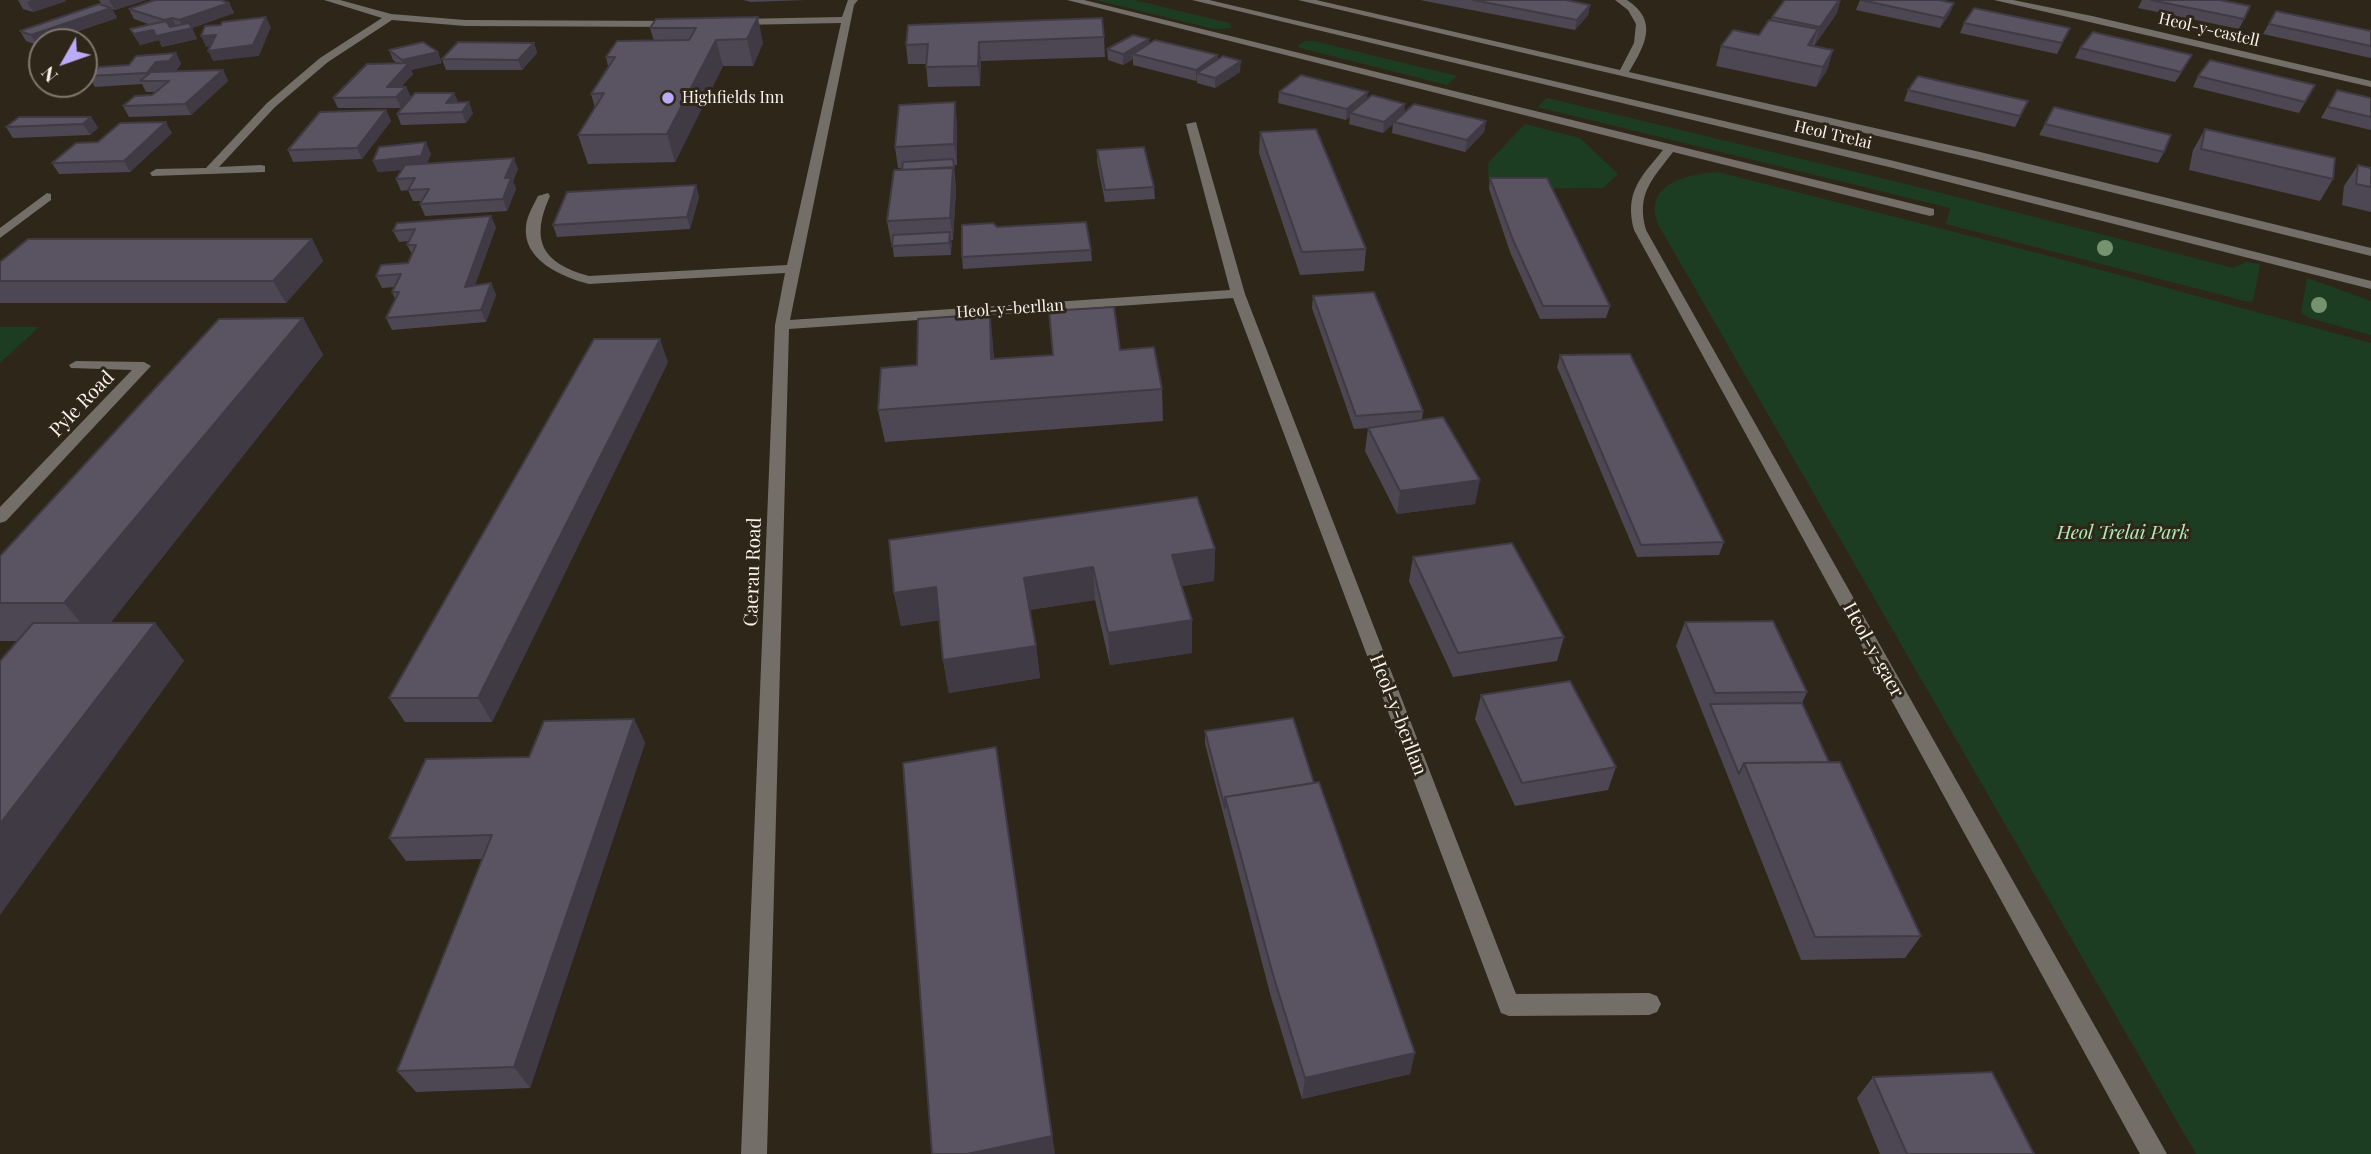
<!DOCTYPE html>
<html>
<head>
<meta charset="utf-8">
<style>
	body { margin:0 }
	#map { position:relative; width:2371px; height:1154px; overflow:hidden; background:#2f261a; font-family:"Playfair Display",serif }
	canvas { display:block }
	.north { position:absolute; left:28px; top:28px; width:70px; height:70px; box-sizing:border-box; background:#2f261a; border:2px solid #80786e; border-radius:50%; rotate:230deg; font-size:19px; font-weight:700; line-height:28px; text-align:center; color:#faf3ec }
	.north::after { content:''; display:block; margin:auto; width:24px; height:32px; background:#bbaaf6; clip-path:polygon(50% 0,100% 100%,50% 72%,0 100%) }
</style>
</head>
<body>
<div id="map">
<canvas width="2371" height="1154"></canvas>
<div class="north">N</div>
</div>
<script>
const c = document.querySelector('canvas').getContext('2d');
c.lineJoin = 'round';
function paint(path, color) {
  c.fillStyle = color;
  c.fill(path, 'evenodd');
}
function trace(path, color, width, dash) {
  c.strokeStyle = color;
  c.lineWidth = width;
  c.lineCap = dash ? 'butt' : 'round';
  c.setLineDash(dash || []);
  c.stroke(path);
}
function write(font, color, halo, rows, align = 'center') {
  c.font = font + ' "Playfair Display",serif';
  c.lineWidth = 6;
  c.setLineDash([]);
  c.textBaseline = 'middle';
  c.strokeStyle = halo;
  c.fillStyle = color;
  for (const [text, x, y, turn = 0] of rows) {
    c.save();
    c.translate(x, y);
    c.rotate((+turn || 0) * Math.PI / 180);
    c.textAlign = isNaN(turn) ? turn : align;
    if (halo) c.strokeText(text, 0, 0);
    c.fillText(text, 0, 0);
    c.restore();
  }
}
const green = new Path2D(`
	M1096,0H1134L1229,23L1232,28L1214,29Z
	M1305,41H1314L1457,76L1447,85L1300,48L1297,46Z
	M1547,98L1910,185L2233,268L2247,262L2260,264L2253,301L2249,302L1946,224L1950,208L1537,107Z
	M1525,124L1580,138L1618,174L1603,188L1489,189L1488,163Z
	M1718,172L2045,255L2371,343V1154H2196L1667,240C1663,233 1656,222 1655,214C1651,180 1694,174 1718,172Z
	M2307,278L2371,301V335L2309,318L2301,313Z
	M0,327H39L0,363Z`);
const minor = new Path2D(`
	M324,0H340L391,14L465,20L675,21L680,24L675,27L465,26L392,20L328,62L275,107L219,167L261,165L265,166V172L152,176L150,173L156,169L206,168L267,103L320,58L382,18Z
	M848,0H858L854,5L790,320L1230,290L1186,124L1196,122L1245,294L1516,994L1649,993L1657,996L1661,1004L1657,1012L1649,1015L1509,1016L1501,1013L1233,298L789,329L767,1154H741L775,325L785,273L589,284C562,277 522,260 526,226C527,216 533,206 538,196L548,193L550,196C530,240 541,263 589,276L787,265L841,23L738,25L733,22L738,19L842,17Z
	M1067,0H1084L1934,209V215L1930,216L1673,152C1652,180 1636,193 1646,230L2167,1154H2140L1634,230C1624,192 1641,177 1663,150Z
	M1192,0H1209L1894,161L2371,281V289L1893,168Z
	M1298,0H1316L1620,70L1634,43L1636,24L1628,10L1615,0H1627C1659,21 1645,45 1629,72L1980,152L2371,248V256L1980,160Z
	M1994,0H2013L2092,16L2371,81V87Z
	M47,193L51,194V200L0,238V228Z
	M76,361L144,362L151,366L6,521L0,523V507L132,370L71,368L69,365Z`);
const trees = [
	[2105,248],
	[2319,305]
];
const wall = new Path2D(`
	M18,0H65L66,1L33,12L23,9Z
	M99,0H146L115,10L112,9L117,18L46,42H42L37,45L26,41L20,31L102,5Z
	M743,0H806L751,2Z
	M1420,0H1566L1590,5L1588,15L1575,30Z
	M1860,0L1954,3L1950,13L1940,28L1856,10Z
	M2142,0H2220L2244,19L2239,29L2138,8Z
	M229,3L234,13L192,28L197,39L162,47L159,40L140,45L130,29L151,25L134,19L129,9Z
	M2276,11L2371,31V58L2263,34Z
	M1837,13L1814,46L1833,50L1827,70L1816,87L1716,66L1721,46L1759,35L1771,20L1772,17Z
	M656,19L763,43L753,66H723L675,162L588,164L578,135L595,108L591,94L608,66L606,57L654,41L650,28Z
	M1964,23L2070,28L2057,54L1960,33Z
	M1104,37L1105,57L981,61L980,86L928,87L926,64H908L906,45Z
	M1149,39V44L1218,55V60L1240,72L1215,88L1197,83V80L1196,81L1133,65V59L1123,65L1108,60L1107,49Z
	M534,43L537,53L522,70H446L442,59Z
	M2080,48L2186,66L2175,82L2075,58Z
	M389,50L442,63L411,70L413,74L401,87H406L411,97L401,108H338L333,98L397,63L393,60Z
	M176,53L181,64L176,71L223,70L228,81L191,115L129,117L123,106L152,95L156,92H146L142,84L95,87L89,76Z
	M2198,76L2315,85L2299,113L2193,87Z
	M1908,90L2028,101L2015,127L1904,101Z
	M2337,90L2371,98V130L2321,118Z
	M1279,92L1367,99L1404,112L1486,121L1484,132L1465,152L1392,133L1393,124L1383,133L1349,124L1350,117L1346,120L1278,103Z
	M454,93L458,102L473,113L466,123L401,125L397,114Z
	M386,110L391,121L362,159L293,162L288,150Z
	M91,117L98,128L90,135L13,138L6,127Z
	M957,123V165H954L956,189L953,240H951V255L894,257L892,243H891L887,221L902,168H898L895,147Z
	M2045,124L2164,152L2158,163L2039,135Z
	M2205,129L2333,179L2320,201L2189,170L2193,150Z
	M1260,132L1366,249L1364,271L1300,275L1259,153Z
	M172,133L130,172L59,174L52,163Z
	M1097,150L1154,187L1155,199L1105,202L1097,161Z
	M431,154L427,163L518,169L513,181L516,189L507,211L425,216L420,204L422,201H413L408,190L401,191L396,179L402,170L378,172L373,161Z
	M2358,165L2371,168V212L2342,205L2344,186Z
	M1490,178L1610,306L1606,318L1540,319L1510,252L1489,189Z
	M696,185L699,197L690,229L557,237L553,225Z
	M397,223L496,227L475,285L491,283L496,295L486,322L392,330L386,318L395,299L392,292L395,287L382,288L376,276L408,263L412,254L407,245L409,241L399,242L393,231Z
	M997,227L1091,250L1092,261L963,269L962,257Z
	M312,239L323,261L286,303H0V262Z
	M1313,296L1423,411L1422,420L1475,504L1397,514L1365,451L1368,428L1354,429L1312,308Z
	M990,314L994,359L1120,350L1162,389L1163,421L885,442L878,410Z
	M303,318L323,355L110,623H155L184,661L17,641H0V556Z
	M1560,355L1724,542L1719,555L1637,557L1557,367Z
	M668,362L492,722H405L389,698Z
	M1215,549L1214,581L1182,586L1192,620V653L1110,665L1095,600L1029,610L1036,646L1040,678L949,693L943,660L939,620L901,626L894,593Z
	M1413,557L1564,637L1557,661L1453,677L1409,581Z
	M1685,622L1807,692L1802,703L1829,762L1921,936L1905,958L1801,960L1676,646Z
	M1481,695L1616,767L1608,790L1515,806L1475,719Z
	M634,719L645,743L530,1088L416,1092L397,1071L483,859L406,861L389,838L529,757Z
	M1205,731L1410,1074L1302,1099L1271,997L1205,744Z
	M1873,1077L2034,1154H1880L1857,1098Z`);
const shadedWall = new Path2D(`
	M32,0H65L66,1L33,12L27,2Z
	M109,0H146L115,10Z
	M1839,0H1841L1837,13L1814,46L1820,27Z
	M229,3L234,13L188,29L192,28L197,39L162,47L159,40L140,45L134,34L153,30H184L179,20Z
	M1954,3L1950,13L1940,28L1944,18Z
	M1590,5L1588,15L1575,30L1577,20Z
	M111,8L117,18L46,42H42V43L37,45L31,35Z
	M266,17L271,27L259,56L213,61L208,51Z
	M758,17L763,43L753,66L747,39Z
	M172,18L177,28L170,31L164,20Z
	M1818,29L1811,48L1801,64L1808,45Z
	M216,35L221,45L206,47L201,36Z
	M1149,39V50L1133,54V59L1123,65V54Z
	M716,40L723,66L675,162L667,134Z
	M979,42L981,61L980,86L978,66Z
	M534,43L537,53L522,70L518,60Z
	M1833,50L1827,70L1816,87L1823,67Z
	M438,52L442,63L411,70L413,74L391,97L387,87L405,67L402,60Z
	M176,53L181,64L175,72L151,81L147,73L156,62Z
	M1218,55V66L1197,73V80L1196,81V70Z
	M1241,61L1240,72L1215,88V78Z
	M223,70L228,81L191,115L185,104Z
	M406,87L411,97L401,108L396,97Z
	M1368,92L1366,103L1350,113V117L1346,120L1347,109Z
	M454,93L458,103H446Z
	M469,102L473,113L466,123L462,112Z
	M955,102L957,123V165L954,144Z
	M1405,104L1404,115L1394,122L1393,124L1383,133L1384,122Z
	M386,110L391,121L362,159L357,148Z
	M91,117L98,128L90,135L83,124Z
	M1486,121L1484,132L1465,152L1467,140Z
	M166,122L172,133L130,172L124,161Z
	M426,142L431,154L425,167L378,172L373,161Z
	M514,158L518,169L513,181L516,189L507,211L503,199L505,178Z
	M953,168L956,189L953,240L950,218Z
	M696,185L699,197L690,229L687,217Z
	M491,216L496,227L470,299L465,287Z
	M950,232L952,244L951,255L949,243Z
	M312,239L323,261L286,303L273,281Z
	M491,283L496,295L486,322L481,310Z
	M990,314L993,345L995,391L991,359Z
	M303,318L323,355L96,641L64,603Z
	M660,339L668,362L492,722L478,698Z
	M1480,480L1475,504L1397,514L1400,491Z
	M1215,549L1214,581L1172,588V555Z
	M1093,567L1095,600L1028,610L1024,578Z
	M936,587L942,620L901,626L894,593Z
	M1192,620V653L1110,665L1108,633Z
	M155,623L184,661L0,915V824Z
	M1036,646L1040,678L949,693L943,660Z
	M634,719L645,743L530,1088L514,1067Z
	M1001,779L1055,1154H967Z
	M1415,1053L1410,1074L1302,1099L1305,1078Z`);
const building = new Path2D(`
	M155,0H221L229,3L179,20L172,18L164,20L129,9Z
	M1473,0H1566L1590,5L1577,20Z
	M1785,0H1839L1820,27L1772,17Z
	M1861,0H1939L1954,3L1944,18Z
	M2151,0H2220L2250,6L2244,19Z
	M99,4L111,8L31,35L20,31Z
	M1974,8L2070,28L2062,43L1964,23Z
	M2276,11L2371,31V46L2269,24Z
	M266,17L253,45L208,51L216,35L201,36L205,26L221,25L222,22Z
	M758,17L747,39L716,40L667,134L578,135L604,93L591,94L615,57H606L617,41L689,40L696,28H650L656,19Z
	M1102,18L1104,37L979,42L978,66L926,67L928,44L906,45L908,25Z
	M1769,20L1818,29L1808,45L1833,50L1823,67L1721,46L1733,30L1759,35Z
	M166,21L170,27L189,23L192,28L156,36L153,30L134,34L130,29Z
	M2093,32L2192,55L2181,72L2080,48Z
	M1133,35L1149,39L1123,54L1107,49Z
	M1155,40L1218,55L1196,70L1133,54Z
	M423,42L438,52L402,60L389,50Z
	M458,42L534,43L518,60L442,59Z
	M176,53L169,61L156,62L147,73L89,76L99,67L129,65L136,56Z
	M1223,56L1241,61L1215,78L1197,73Z
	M2210,60L2315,85L2305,102L2198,76Z
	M409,63L387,87H406L396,97L333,98L367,64Z
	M223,70L185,104L123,106L135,96L152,95L169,81H140L151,72Z
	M1301,75L1368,92L1347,109L1279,92Z
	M1918,76L2028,101L2020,116L1908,90Z
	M2337,90L2371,98V117L2328,107Z
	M415,93H454L446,103L469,102L462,112L397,114Z
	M1372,95L1405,104L1384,122L1350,113Z
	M955,102L954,144L895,147L899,105Z
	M1414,104L1486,121L1467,140L1394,122Z
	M2054,107L2171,135L2164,152L2045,124Z
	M386,110L357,148L288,150L320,112Z
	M19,117H91L83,124L6,127Z
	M166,122L124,161L52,163L76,143L98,142L120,123Z
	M1316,129L1366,249L1302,252L1260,132Z
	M2205,129L2335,158L2333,179L2201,149Z
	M426,142L421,156L373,161L379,147Z
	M1144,147L1154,187L1105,190L1097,150Z
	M514,158L505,178H511L503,199L420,204L429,189L408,190L415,178L396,179L405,165Z
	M953,159L954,167L902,170L903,162Z
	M2358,165L2371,168V187L2356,184Z
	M953,168L950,218L887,221L894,170Z
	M1490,178H1547L1610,306H1543L1513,240Z
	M696,185L687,217L553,225L567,192Z
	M491,216L465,287L491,283L481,310L386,318L399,292H392L401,274L376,276L381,265L408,263L416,245H407L415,229L393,231L397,223Z
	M1086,222L1091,250L962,257V225L993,223L997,227Z
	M950,232L949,243L892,246L893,235Z
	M28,239H312L273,281H0V262Z
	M1374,292L1423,411L1356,416L1313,296Z
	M1114,307L1120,350L1154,347L1162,389L878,410L881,368L917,365L918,319L990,314L991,359L1053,355L1049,311Z
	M303,318L64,603H0V556L219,319Z
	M594,339H660L478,698H389Z
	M1630,354L1724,542L1641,545L1560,355Z
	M1443,417L1480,480L1400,491L1368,428Z
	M1197,497L1215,549L1172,555L1192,620L1108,633L1093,567L1024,578L1036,646L943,660L936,587L894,593L889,540Z
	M1512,543L1564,637L1458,653L1413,557Z
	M1773,621L1807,692L1715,693L1685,622Z
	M33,623H155L0,824V661Z
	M1570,681L1616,767L1522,783L1481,695Z
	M1802,703L1829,762L1744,763L1739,774L1710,704Z
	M1293,718L1314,783L1225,797V808L1205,731Z
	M634,719L514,1067L397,1071L492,835L389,838L426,759L529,757L544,721Z
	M996,747L1052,1136L967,1154H932L903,763Z
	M1840,762L1921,936L1815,937L1744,763Z
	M1319,782L1415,1053L1305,1078L1273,975L1225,797Z
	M1992,1072L2034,1154H1907L1873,1077Z`);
const markers = [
	[668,98,7,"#bbaaf6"]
];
const farStreetnames = [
	["Heol-y-castell",2209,30,13],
	["Heol Trelai",1833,135,13],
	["Heol-y-berllan",1010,309,-4]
];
const farPoinames = [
	["Highfields Inn",682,98]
];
const streetNames = [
	["Pyle Road",82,404,-46],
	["Caerau Road",753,572,-88],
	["Heol-y-gaer",1873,650,61],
	["Heol-y-berllan",1398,715,69]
];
const parkNames = [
	["Heol Trelai Park",2123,533]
];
paint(green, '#1c3d22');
paint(minor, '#736e68');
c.fillStyle = '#759370';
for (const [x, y] of trees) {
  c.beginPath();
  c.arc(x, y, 8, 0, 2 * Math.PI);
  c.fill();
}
paint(wall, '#4d4753');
paint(shadedWall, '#3f3a44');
paint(building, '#5a5361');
trace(building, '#3f3a44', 2);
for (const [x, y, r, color] of markers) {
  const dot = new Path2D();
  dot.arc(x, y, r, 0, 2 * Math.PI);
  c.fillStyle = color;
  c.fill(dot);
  trace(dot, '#2f261a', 2.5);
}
write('16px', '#faf3ec', '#2f261a', farStreetnames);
write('16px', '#faf3ec', '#2f261a', farPoinames, 'left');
write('19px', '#faf3ec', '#2f261a', streetNames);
write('italic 19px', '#afecb6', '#2f261a', parkNames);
</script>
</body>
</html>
